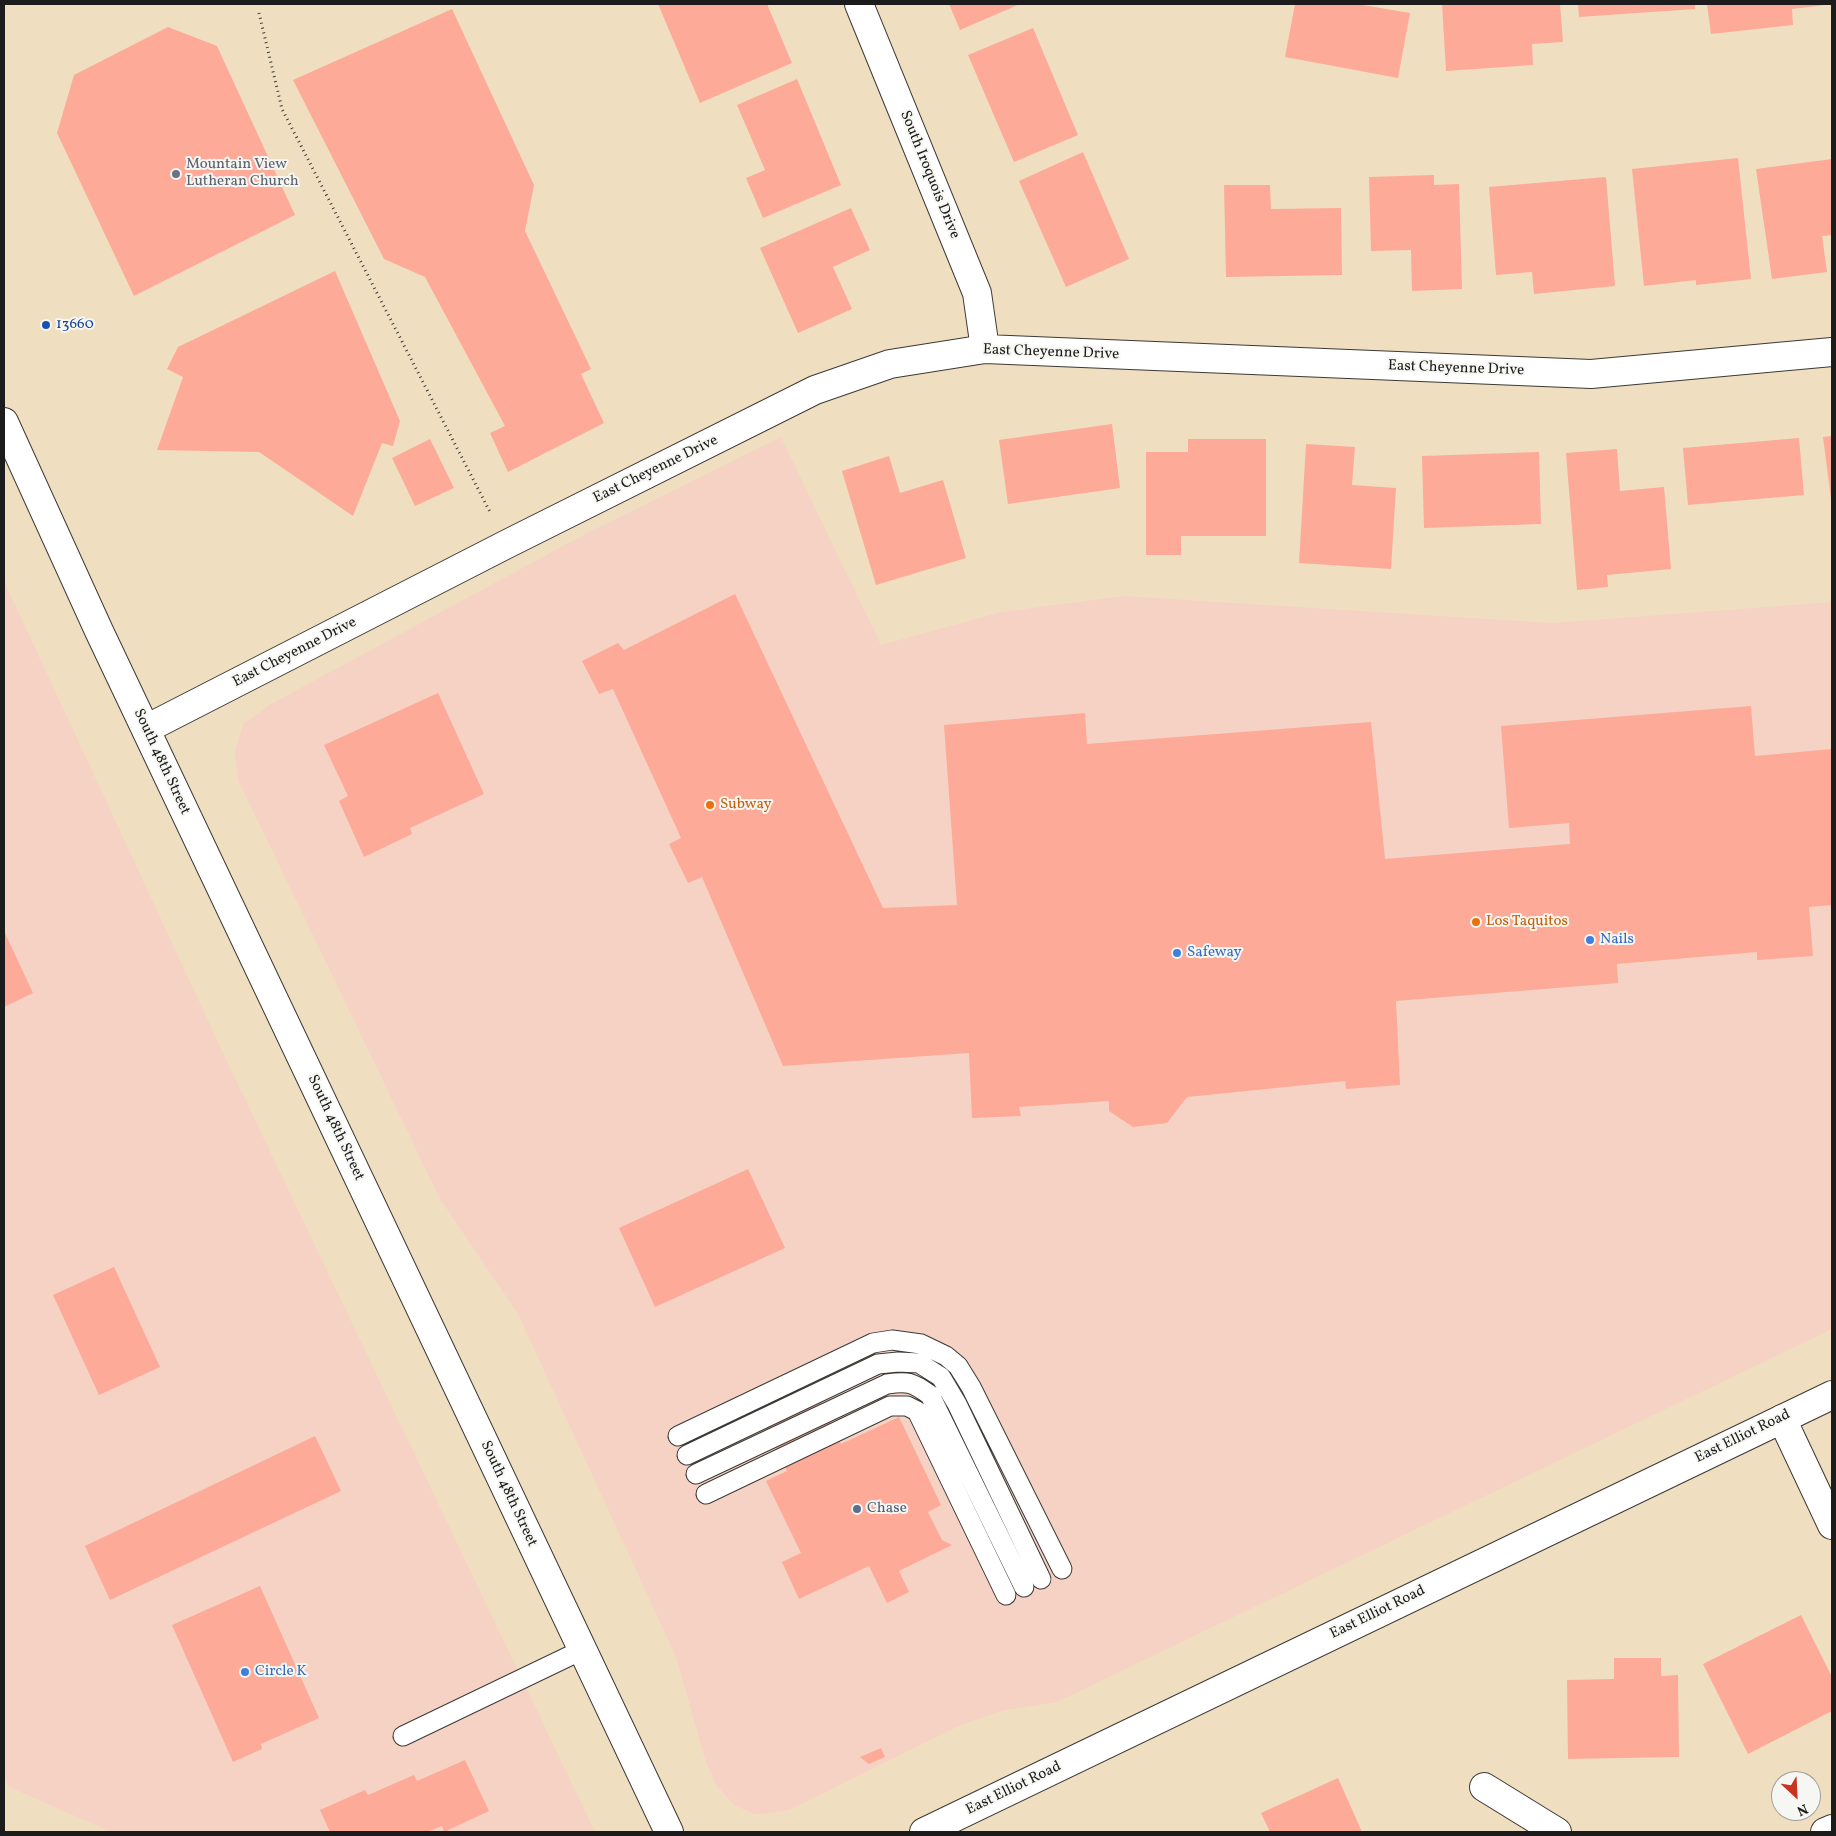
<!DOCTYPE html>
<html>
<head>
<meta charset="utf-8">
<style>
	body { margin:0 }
	#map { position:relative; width:1836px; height:1836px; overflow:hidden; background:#efdfc0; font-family:Vollkorn,serif }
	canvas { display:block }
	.frame { position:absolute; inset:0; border:5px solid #1c1c1c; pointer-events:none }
	.north { position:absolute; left:1771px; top:1771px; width:50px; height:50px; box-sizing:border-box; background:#f6f6f2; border:1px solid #9f9f9c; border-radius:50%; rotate:155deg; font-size:14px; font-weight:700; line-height:20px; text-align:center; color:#1c1c1c }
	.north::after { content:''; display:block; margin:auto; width:18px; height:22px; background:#c8321e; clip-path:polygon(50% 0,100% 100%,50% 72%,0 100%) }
</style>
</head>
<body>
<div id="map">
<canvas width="1836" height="1836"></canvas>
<div class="frame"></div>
<div class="north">N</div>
</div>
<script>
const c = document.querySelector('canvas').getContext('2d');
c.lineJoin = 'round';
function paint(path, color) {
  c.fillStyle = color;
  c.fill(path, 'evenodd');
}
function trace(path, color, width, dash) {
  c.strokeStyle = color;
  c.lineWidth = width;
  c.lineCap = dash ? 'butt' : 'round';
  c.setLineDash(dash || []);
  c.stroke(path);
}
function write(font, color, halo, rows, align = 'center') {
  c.font = font + ' Vollkorn,serif';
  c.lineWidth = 4;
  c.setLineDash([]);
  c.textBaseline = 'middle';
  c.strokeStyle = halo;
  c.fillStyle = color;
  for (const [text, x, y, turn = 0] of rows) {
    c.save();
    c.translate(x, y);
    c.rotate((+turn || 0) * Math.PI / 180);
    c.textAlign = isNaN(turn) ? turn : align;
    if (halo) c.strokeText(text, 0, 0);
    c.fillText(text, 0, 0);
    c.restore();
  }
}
const built = new Path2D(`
	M781,437L881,645L1001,612L1124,596L1552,623L1832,602V1329L1057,1702L1001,1711L963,1724L789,1810L756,1815L734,1805L716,1785L705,1759L676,1657L518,1314L440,1199L238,780L235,752L243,724L271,704L585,534Z
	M4,581L225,1057L595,1832H111L9,1787L4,1777Z`);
const building = new Path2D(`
	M658,4H767L792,63L700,103Z
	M949,4H1020L960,30Z
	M1295,4H1357L1410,13L1398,78L1285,57Z
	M1442,4H1560L1563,42L1532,44L1533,65L1446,71Z
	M1578,4H1695V9L1579,17Z
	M1707,4H1824L1825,5L1792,9L1793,25L1711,34Z
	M452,9L534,185L525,231L591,369L581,374L604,423L508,472L490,433L505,426L425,277L384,259L293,80Z
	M168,27L217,46L295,215L134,296L57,133L74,75Z
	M1033,28L1078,135L1014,162L968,55Z
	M797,79L841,185L763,218L746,178L765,170L737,105Z
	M1083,152L1129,259L1066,287L1019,181Z
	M1738,158L1751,279L1696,285V280L1644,286L1632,169Z
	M1832,159V235L1822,236L1827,272L1772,279L1756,169Z
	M1434,175V185L1459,184L1462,289L1412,291L1411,250L1371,251L1369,177Z
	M1606,177L1615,286L1534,294L1532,272L1496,275L1489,187Z
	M1224,185H1270L1271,209L1341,208L1342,275L1226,277Z
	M851,208L870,250L833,267L852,309L798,333L760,248Z
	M335,271L400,421L393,446L382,443L353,516L259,452L157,450L183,377L167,369L178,347Z
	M1112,424L1120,488L1008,504L999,440Z
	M1832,436V499H1831L1823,437Z
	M1799,438L1804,495L1688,505L1683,448Z
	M430,439L454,488L415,506L392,458Z
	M1188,439H1266V536H1181V555H1146V452H1188Z
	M1306,444L1355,447L1352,485L1396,488L1391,569L1299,563Z
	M1617,449L1620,491L1664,487L1671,569L1607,575L1608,587L1577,590L1566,453Z
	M1539,452L1541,524L1424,528L1422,456Z
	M889,456L900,493L943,480L966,558L876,585L842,471Z
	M735,594L883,908L957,905L944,725L1085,713L1087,744L1371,722L1385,859L1570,844L1569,823L1509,828L1501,726L1751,706L1755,756L1832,749V905L1809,907L1813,956L1757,960V952L1617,964L1618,983L1396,1001L1400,1085L1346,1089L1345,1081L1187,1097L1167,1123L1133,1127L1109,1111V1101L1019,1107L1021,1116L972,1118L969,1053L783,1066L702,877L688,883L669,844L681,838L613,689L599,694L582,661L618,643L624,650Z
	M438,693L484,794L410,828L412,834L364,857L339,801L348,796L324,745Z
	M4,931L33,993L4,1007Z
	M748,1169L785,1248L655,1307L619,1228Z
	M114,1267L160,1367L99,1395L53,1295Z
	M811,1381L841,1444L899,1417L941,1505L928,1512L942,1540L952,1545L899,1571L909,1592L887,1603L869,1566L799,1599L782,1562L801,1553L766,1481L787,1471L756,1407Z
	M315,1436L341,1491L110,1600L85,1546Z
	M260,1586L319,1718L261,1744L262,1749L233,1762L172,1625Z
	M1801,1615L1832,1677V1711L1748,1754L1703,1664Z
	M1614,1658H1661V1676L1678,1675L1679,1757L1568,1759L1567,1680L1614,1679Z
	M881,1748L885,1757L869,1764L860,1757Z
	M465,1760L489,1811L444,1832L442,1826L427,1832H330L320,1810L365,1790L368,1795L414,1775L417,1781Z
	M1338,1778L1362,1832H1270L1261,1813Z`);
const path = new Path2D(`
	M259,13L282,109L490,512`);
const service = new Path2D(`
	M678,1436L873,1343L892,1340L921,1344L946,1356L958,1366L971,1387L1062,1569
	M687,1455L878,1364L898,1362L919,1363L941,1377L957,1404L1041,1579
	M696,1474L887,1384C908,1381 912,1382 930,1395L1024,1587
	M706,1494L890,1406H907L917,1411L1006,1595
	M403,1736L582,1650`);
const minor = new Path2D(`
	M859,4L977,293L985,349
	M146,729L507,544L815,390L890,364L985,349L1591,374L1832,352
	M1782,1419L1832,1525
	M1484,1787L1557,1832
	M1825,1832L1832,1829`);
const secondary = new Path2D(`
	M4,422L99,631L669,1832
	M924,1832L1832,1395`);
const markers = [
	[176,174,5,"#6b7280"],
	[46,325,5,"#1a4fb4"],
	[710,805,5,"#e8710a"],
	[1476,922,5,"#e8710a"],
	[1590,940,5,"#3f7fe0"],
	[1177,953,5,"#3f7fe0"],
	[857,1509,5,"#5c6f8a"],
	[245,1672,5,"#3f7fe0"]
];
const worshipNames = [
	["Mountain View",186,165],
	["Lutheran Church",186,182]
];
const streetNames = [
	["South Iroquois Drive",929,175,68],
	["East Cheyenne Drive",1051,353,2],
	["East Cheyenne Drive",1456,369,2],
	["East Cheyenne Drive",656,470,-26],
	["East Cheyenne Drive",295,653,-27],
	["South 48th Street",161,762,65],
	["South 48th Street",335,1128,65],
	["East Elliot Road",1743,1437,-26],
	["South 48th Street",508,1494,65],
	["East Elliot Road",1378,1613,-26],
	["East Elliot Road",1014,1789,-26]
];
const transitNames = [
	["13660",56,325]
];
const foodNames = [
	["Subway",720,805],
	["Los Taquitos",1486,922]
];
const shopNames = [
	["Nails",1600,940],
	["Safeway",1187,953],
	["Circle K",255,1672]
];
const serviceNames = [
	["Chase",867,1509]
];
paint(built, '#f6d2c4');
paint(building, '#fdaa98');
trace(service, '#3c3935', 21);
trace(minor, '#3c3935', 30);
trace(secondary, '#3c3935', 30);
trace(path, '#3c3935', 3, [1, 4]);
trace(service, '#fff', 19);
trace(minor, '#fff', 28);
trace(secondary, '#fff', 28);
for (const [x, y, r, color] of markers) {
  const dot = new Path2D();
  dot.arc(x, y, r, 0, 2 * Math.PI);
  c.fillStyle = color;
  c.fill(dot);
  trace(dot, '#f6f6f2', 2);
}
write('15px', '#5b616d', '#f6f6f2', worshipNames, 'left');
write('15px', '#1c1c1c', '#f6f6f2', streetNames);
write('15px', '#164399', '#f6f6f2', transitNames, 'left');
write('15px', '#c56008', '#f6f6f2', foodNames, 'left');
write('15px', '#366cbe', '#f6f6f2', shopNames, 'left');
write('15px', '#4e5e75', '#f6f6f2', serviceNames, 'left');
</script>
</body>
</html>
